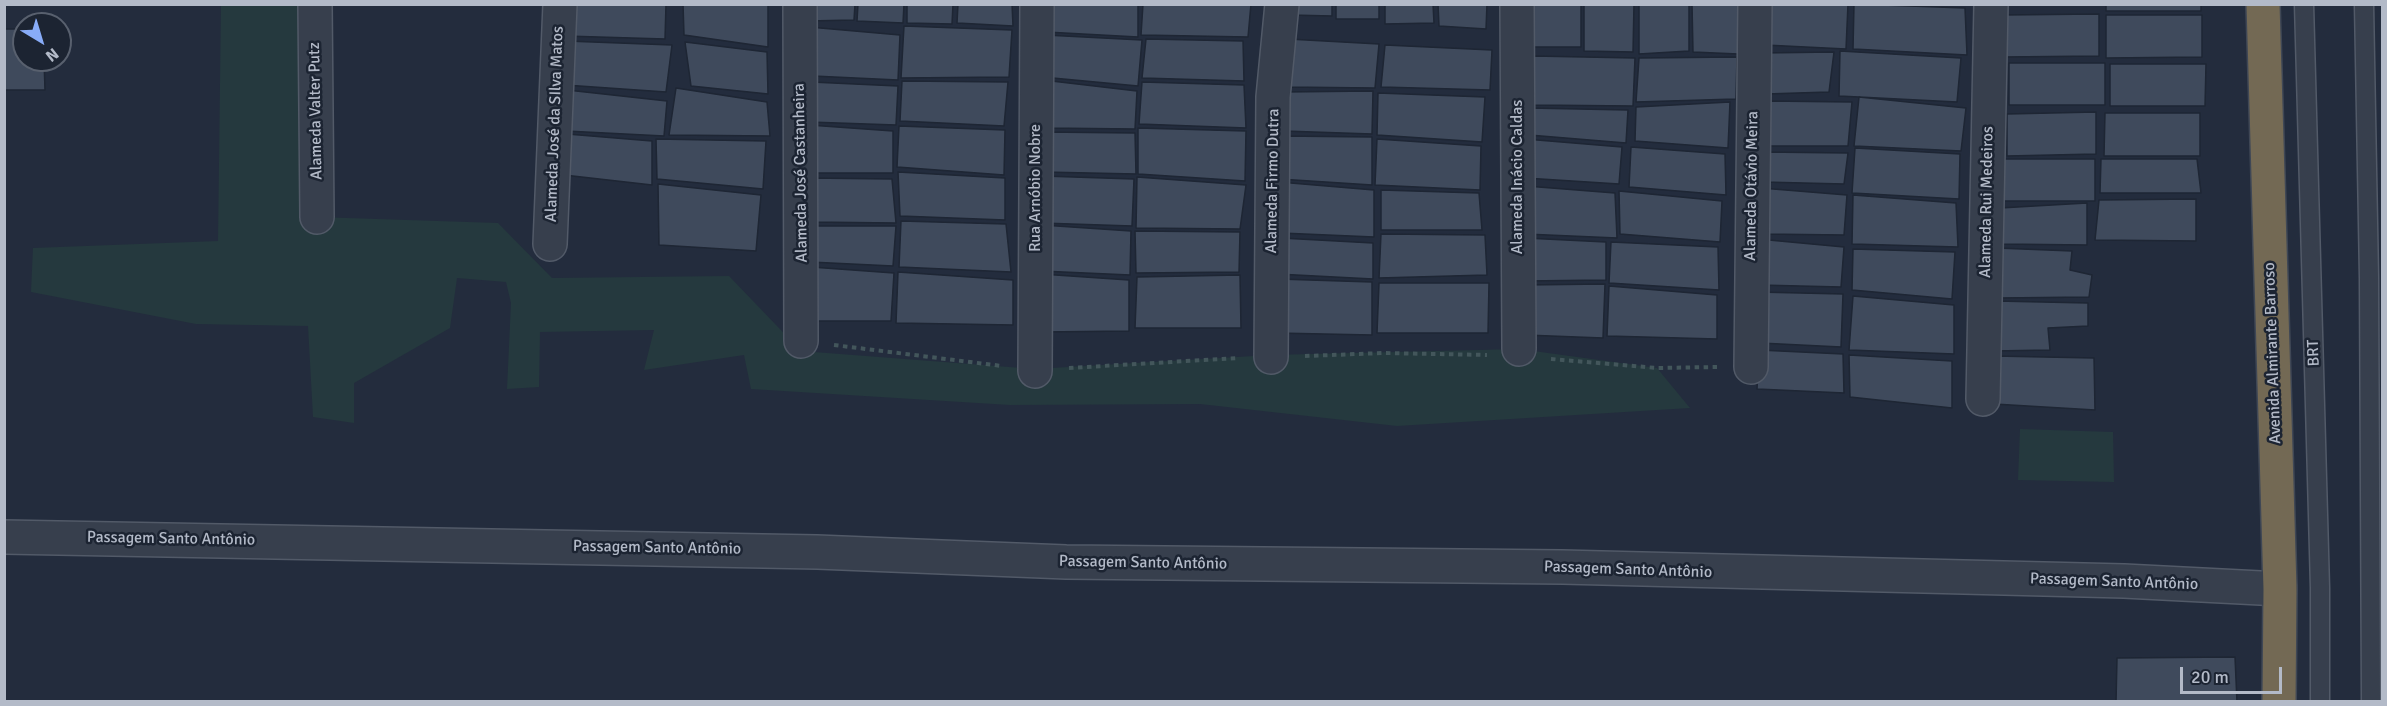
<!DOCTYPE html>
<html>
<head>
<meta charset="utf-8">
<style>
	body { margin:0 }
	#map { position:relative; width:2387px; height:706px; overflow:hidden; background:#232c3d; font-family:Signika,sans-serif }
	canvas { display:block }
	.frame { position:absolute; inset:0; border:6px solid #b3bac8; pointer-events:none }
	.north { position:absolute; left:12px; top:12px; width:60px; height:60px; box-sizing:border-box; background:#1c2432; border:2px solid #58606e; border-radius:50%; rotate:142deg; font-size:16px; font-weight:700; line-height:24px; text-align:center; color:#b3bac8 }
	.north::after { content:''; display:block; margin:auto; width:21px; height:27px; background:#88acf8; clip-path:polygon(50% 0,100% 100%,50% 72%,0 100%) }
	.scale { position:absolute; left:2180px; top:667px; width:102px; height:27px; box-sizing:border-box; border:3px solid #b3bac8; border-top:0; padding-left:8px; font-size:18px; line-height:21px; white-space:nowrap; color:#b3bac8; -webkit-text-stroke:4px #1c2432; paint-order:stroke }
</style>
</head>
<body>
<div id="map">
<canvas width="2387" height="706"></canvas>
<div class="frame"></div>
<div class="north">N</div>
<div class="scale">20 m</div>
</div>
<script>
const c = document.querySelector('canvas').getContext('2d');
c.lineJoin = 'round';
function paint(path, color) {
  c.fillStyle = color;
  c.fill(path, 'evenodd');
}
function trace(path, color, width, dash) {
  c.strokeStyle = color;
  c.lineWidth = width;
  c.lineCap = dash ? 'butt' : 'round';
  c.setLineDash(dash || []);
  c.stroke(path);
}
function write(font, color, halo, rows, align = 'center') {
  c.font = font + ' Signika,sans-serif';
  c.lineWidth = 5;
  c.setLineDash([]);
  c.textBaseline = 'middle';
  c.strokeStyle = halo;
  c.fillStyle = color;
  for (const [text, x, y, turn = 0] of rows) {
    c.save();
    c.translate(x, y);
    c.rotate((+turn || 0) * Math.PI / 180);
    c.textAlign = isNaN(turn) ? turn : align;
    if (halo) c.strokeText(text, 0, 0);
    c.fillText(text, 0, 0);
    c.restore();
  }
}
const green = new Path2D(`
	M221,5H315L317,217L498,223L552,278L729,276L801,351L1035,369L1271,355L1519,349L1657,368L1690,408L1397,426L1200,404L1010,405L751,389L744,355L644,370L654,330L540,332L539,387L507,389L511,303L506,282L457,278L450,328L354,383V423L313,417L308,326L196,324L31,292L33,248L218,241Z
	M2020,429L2113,432L2114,482L2018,480Z`);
const building = new Path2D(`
	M569,4H666L665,39L565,36Z
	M683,4H768V47L684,35Z
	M809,4H855L854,20L808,21Z
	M858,4H904L903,23L857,21Z
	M907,4H953L952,24L907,23Z
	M958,4H1012L1013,26L957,23Z
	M1047,4H1138V37L1046,32Z
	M1143,4H1251L1248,37L1141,35Z
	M1291,4H1332V16L1290,15Z
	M1336,4H1379V19H1336Z
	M1385,4H1433L1434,23L1385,24Z
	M1438,4H1487L1486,29L1439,26Z
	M1528,4H1581V47H1529Z
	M1584,4H1634L1633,52L1584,51Z
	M1639,4H1689V51L1639,54Z
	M1692,4H1739L1738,54L1693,52Z
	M1763,4H1848L1846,49L1765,45Z
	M1854,4L1965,8L1967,55L1853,49Z
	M2106,4H2201V11H2106Z
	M2099,14V56L2003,57V15Z
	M2106,15H2202V57L2106,58Z
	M904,26L1012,30L1009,77L901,78Z
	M809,27L900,35L898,80L813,76Z
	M4,29H24V60H44L45,90H4Z
	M1045,35L1142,40L1138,86L1042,77Z
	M1146,39L1243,41L1244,81L1142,78Z
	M1288,39L1379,44L1375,88L1284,87Z
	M566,41L672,45L666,92L565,85Z
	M685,42L767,52L768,94L691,86Z
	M1385,45L1492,50L1490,90L1381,87Z
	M1840,51L1961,58L1957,102L1839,96Z
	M1834,52L1829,92L1766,94L1762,53Z
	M1533,56L1635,58L1633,106L1533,105Z
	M1737,57L1736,99L1636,102L1639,58Z
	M2009,63H2105V105H2009Z
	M2110,64H2206L2205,106H2110Z
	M1043,80L1137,91L1135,129L1045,128Z
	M902,81L1008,82L1004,126L900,121Z
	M811,82L898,86L896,125L809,122Z
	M1142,82L1244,85L1246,128L1139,124Z
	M676,88L767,102L770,136L669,135Z
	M567,90L667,101L664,136L566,131Z
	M1373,91L1372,134L1284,131L1283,92Z
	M1378,93L1485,97L1482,142L1377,135Z
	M1859,97L1966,108L1961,151L1854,146Z
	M1766,101L1852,102L1848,146H1764Z
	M1730,102L1728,148L1635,141L1636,107Z
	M1529,108L1628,110L1626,143L1529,135Z
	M2096,112V154L2007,156V114Z
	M2105,113H2200V156H2104Z
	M809,125L893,131V173H808Z
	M899,126L1005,130L1004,175L897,167Z
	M1138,128L1246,131L1245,181L1138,174Z
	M1043,132L1135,133L1136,174L1043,172Z
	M567,134L652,141V185L564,175Z
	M1281,136L1372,137V185L1279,179Z
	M656,139L766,141L763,189L657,179Z
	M1377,139L1481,146L1480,190L1375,185Z
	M1525,139L1622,147L1619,184L1525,178Z
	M1631,147L1725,154L1726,195L1629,187Z
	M1855,148L1960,154L1959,199L1852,193Z
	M1762,152L1848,153L1844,184L1763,182Z
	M1999,159H2095V201H1999Z
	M2101,159H2197L2201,193H2100Z
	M898,172L1005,178V220L900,216Z
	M1043,176L1134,179L1132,226L1041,223Z
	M1137,177L1246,185L1240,229L1136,228Z
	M807,178L892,179L896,223L809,222Z
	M1279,182L1374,190V237L1281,233Z
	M658,184L761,195L756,251L659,245Z
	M1526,186L1615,193L1617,238L1525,234Z
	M1761,188L1847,195L1844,235L1762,234Z
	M1381,190L1479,193L1482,230H1381Z
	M1619,191L1722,201L1720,242L1620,234Z
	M1853,195L1956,203L1958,247L1852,244Z
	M2196,199V241L2095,240L2099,200Z
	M2087,203V245L2000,244V208Z
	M901,221L1006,224L1011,272L899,267Z
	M1042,225L1131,231L1130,275L1041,271Z
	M808,226H896L893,266L810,262Z
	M1135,231L1240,232L1239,272L1136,273Z
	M1381,234L1485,235L1487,275L1379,278Z
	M1281,238L1373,243V279L1277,274Z
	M1525,238L1606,242V280L1525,281Z
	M1758,239L1844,247L1841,287L1759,285Z
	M1611,242L1718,247L1719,290L1609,283Z
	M1997,248L2072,251L2070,270L2092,275L2089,297L1999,298Z
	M1853,249L1955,252L1952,299L1852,290Z
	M811,267L894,273L891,321H807Z
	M898,272L1013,280V325L896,323Z
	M1041,274L1129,280V331L1041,332Z
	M1240,275L1241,328H1135L1137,277Z
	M1278,279L1372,282V335L1276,333Z
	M1379,283H1489L1488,333H1377Z
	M1605,284L1603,338L1525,335L1524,285Z
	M1609,286L1717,295V339L1607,336Z
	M1757,292L1843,294L1841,347L1760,343Z
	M1853,296L1954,305V354L1849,350Z
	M1996,301L2088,303V326L2048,328L2050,350L1993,351Z
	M1759,350L1843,354L1844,393L1757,389Z
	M1849,355L1952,361V408L1850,397Z
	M1994,356L2094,358L2095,410L1994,404Z
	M2235,657L2237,702H2116L2117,658Z`);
const path = new Path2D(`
	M834,345L1002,366
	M1305,356L1384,353L1487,355
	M1551,359L1657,368L1717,367
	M1069,368L1238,358`);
const lane = new Path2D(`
	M2304,4L2320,588V702
	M2364,4L2369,278L2371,702`);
const street = new Path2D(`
	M315,4L317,217
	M800,4L801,341
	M1517,4L1519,349
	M550,244L560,4
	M1271,357L1273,97L1282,4
	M1751,367L1755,4
	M1035,371L1037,4
	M1983,399L1991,4
	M4,537L817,552L1066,562L1562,567L2124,581L2280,589`);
const highway = new Path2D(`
	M2263,4L2280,589L2279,702`);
const streetNames = [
	["Alameda Valter Putz",316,111,-91],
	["Alameda José da SIlva Matos",555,124,-88],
	["Alameda José Castanheira",801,173,-91],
	["Alameda Inácio Caldas",1518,177,-90],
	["Alameda Firmo Dutra",1273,181,-89],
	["Alameda Otávio Meira",1752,186,-89],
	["Rua Arnóbio Nobre",1036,188,-90],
	["Alameda Rui Medeiros",1987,202,-89],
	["Avenida Almirante Barroso",2273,353,-92],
	["BRT",2314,353,-92],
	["Passagem Santo Antônio",171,539,1],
	["Passagem Santo Antônio",657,548,1],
	["Passagem Santo Antônio",1143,563,1],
	["Passagem Santo Antônio",1628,570,2],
	["Passagem Santo Antônio",2114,582,2]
];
paint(green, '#25393e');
paint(building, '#3f4a5c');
trace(building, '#1e2634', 1.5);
trace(lane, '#525a68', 21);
trace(street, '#525a68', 36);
trace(highway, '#3f4755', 36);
trace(path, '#43565b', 4, [4.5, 4.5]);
trace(lane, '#373f4d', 18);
trace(street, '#373f4d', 33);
trace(highway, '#736954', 33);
write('16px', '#b3bac8', '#1c2432', streetNames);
</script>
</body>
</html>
